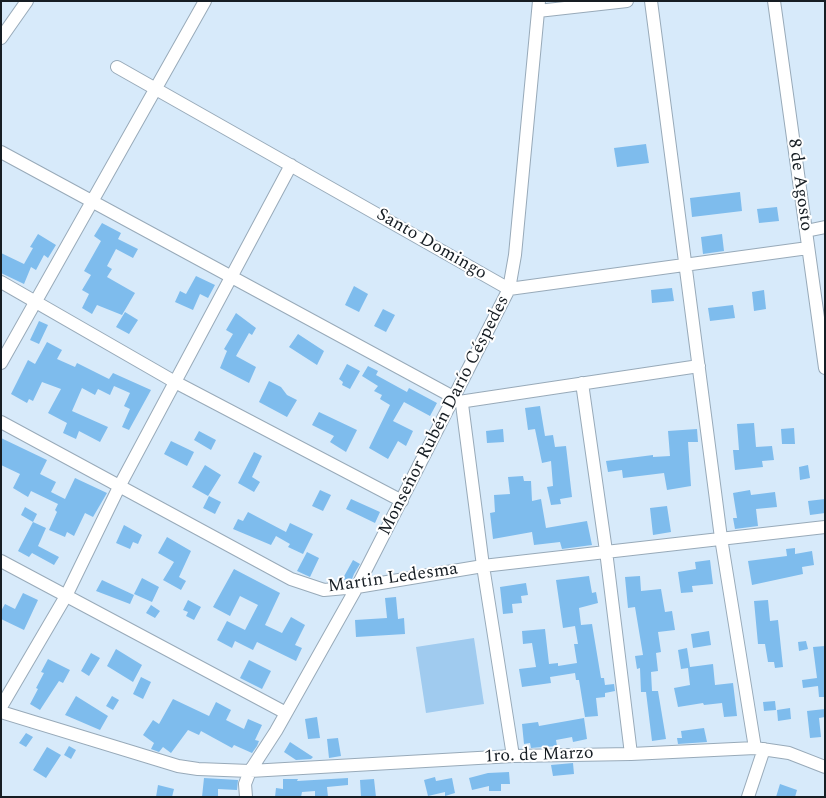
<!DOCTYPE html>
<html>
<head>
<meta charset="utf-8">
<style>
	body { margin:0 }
	#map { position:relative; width:826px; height:798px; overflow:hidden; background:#d7eafa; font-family:Spectral,serif }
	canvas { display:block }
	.frame { position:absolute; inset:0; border:2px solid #161d23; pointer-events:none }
</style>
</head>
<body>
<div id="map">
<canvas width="826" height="798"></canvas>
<div class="frame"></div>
</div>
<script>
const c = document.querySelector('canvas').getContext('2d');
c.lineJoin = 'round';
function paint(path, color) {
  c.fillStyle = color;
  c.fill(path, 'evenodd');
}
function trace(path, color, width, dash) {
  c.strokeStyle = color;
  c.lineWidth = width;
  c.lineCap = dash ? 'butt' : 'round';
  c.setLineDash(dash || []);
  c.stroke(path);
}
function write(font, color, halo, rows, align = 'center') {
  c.font = font + ' Spectral,serif';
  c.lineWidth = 4;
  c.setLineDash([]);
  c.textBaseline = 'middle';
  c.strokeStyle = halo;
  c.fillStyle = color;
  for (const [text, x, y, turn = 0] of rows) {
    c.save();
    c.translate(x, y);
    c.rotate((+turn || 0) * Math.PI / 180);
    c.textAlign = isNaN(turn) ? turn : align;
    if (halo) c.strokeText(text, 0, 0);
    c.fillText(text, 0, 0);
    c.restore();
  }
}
const green = new Path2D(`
	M474,638L484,704L426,713L416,647Z`);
const building = new Path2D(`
	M646,144L649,163L617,167L614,148Z
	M740,192L742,211L692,217L690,198Z
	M777,207L779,221L759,223L757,209Z
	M102,223L121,233L118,239L138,249L133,258L116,249L107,266L112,269L107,277L135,293L122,315L97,305L92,314L82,308L89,294L82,290L91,275L84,271L101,241L94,236Z
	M38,234L56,245L48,258L44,255L36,270L31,267L24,284L1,273V253L24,264L33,248L30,247Z
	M722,234L724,251L703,254L701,237Z
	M196,276L215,285L208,298L200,294L193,310L175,302L180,291L186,294Z
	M354,286L368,294L359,312L345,305Z
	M672,288L674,301L652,303L651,290Z
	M764,290L766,309L754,311L752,292Z
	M733,305L735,318L710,321L708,308Z
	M383,309L395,315L386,332L374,326Z
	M125,312L138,320L129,334L116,327Z
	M236,313L256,328L252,335L249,333L236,356L256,367L249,383L220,368L227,351L224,349L233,334L226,330Z
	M39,321L48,325L39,344L30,340Z
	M298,334L324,351L317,365L289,347Z
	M47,342L62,350L57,359L75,367L77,363L109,379L113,373L151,390L129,430L122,427L130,409L124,406L130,393L114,386L110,395L98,389L95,395L82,388L72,411L108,427L100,442L79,431L76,439L63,433L67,423L48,413L61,389L42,382L33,401L29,399L27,403L11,394L28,360L35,364Z
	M347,364L360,371L350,389L342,385L343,382L339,379Z
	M368,366L378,371L376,375L407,392L409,388L437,403L430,416L404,402L393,421L413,431L406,446L398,441L388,459L369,448L390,405L380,399L382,395L374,391L378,386L362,376Z
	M269,381L281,387L287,395L297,400L287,417L259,402Z
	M540,406L545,436L553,435L555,447L566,446L572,497L560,499L561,504L551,505L547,487L553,486L551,461L542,463L535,429L528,430L525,408Z
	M319,412L357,430L346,452L330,442L334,436L312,425Z
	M754,423L756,447L772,446L774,460L762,461L763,467L735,470L733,450H739L737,424Z
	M794,428L795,444H782L781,429Z
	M503,429L504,442L487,443L486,431Z
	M697,429L698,442H688L691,486L667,490L664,473L623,478L622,470L608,472L606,461L653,455V457L670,456L668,431Z
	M199,431L216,440L211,450L194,440Z
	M1,438L47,460L40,474L56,482L51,492L65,499L75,478L107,493L93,517L85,513L74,536L67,532L65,537L49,530L57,512L55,510L58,504L31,491L28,497L13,488L20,474L1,465Z
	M171,441L194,452L187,466L164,454Z
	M254,452L262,456L252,477L260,482L254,492L238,483Z
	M205,465L221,475L208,496L192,487Z
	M808,465L810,478L800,480L799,467Z
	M523,476L524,481H531L532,501L541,499L546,528L587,521L592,545L562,549L560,542L534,545L532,532L493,539L490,513L495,512L494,495L510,494L508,477Z
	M320,490L331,495L323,511L312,506Z
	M750,490L751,495L775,492L777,507L756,509L758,526L735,529L733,518H737L733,493Z
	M209,496L221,502L215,514L203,508Z
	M351,499L380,512L375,523L346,509Z
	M825,499V513L810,515L808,501Z
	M667,506L671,532L653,535L650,508Z
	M25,507L37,514L33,522L21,515Z
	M248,512L286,532L290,523L313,534L303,554L288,547L290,544L276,536L271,545L233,529L238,519L243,521Z
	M33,522L46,528L38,546L59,557L54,565L32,553L29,557L18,551Z
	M124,525L142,535L138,544L133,542L130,549L116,543Z
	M167,537L191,551L179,577L186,581L181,590L163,580L174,562L158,553Z
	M795,548V554L812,551L814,565L802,567L803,574L752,585L748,561L787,556L786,549Z
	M307,552L319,558L310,577L297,571Z
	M353,560L360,564L354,574L352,579L342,580Z
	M710,560L713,584L692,586L693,592L681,593L678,572L696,569L695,562Z
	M234,569L280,593L265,625L282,633L291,617L305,625L295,645L302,648L296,661L257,642L253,650L235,641L232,648L217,640L227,621L245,630L258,605L240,596L230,616L213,607Z
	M589,576L592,593L596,592L598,603L579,608L581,625L592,624L601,678H604L605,685L614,684L615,691L605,693V697L596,698L598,716L585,717L579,680H576L575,673L550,677L551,683L522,687L519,669L536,667L532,643L523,644L522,631L545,629L549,664L558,663V666L577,663L574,644H578L575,626L563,628L556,580Z
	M640,576L641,591L661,589L665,612L672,611L675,630L658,632L661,652L656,653L658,671L651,672L652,691H658L666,739L652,741L646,692H641L640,668L637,669L635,656L643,655L635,607L628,608L625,577Z
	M142,578L159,587L152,602L134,594Z
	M102,580L134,595L130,604L96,591Z
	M526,583L528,595L521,596L522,603L512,604L513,613L503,614L500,587Z
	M23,593L38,600L24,630L1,619V611L5,604L15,609Z
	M396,597L398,619L404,618L405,634L356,637L355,620L387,618L385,598Z
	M188,600L201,607L194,620L186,616L188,612L183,610Z
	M768,600L770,621L778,620L783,667L775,668L774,662H768L765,644H758L754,601Z
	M151,605L160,611L155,618L146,613Z
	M709,631L711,645L693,648L691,634Z
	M806,641L808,649L799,651L798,642Z
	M825,646V697H819L818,686L803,688L802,680L817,678L813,647Z
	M687,648L690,667L713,664L715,685L733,683L737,716L724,717L722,703L704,705L703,703L678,707L674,688L690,685L688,668L681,669L678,650Z
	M116,649L142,665L133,682L107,666Z
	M91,653L100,658L89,676L81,671Z
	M48,659L70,670L63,683L59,681L40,710L30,704L38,689L36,688L44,673L41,672Z
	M249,660L271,671L262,689L240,678Z
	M141,677L151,682L143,699L133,694Z
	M76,696L108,716L100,730L65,715Z
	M112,696L119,700L113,710L106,706Z
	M173,699L209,716L216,702L231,710L226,720L244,729L248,719L262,725L255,740L259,741L257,746L252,753L234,745L232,748L201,731L199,735L188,730L171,753L163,747L159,752L151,749L154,743L143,735L153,720L159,724Z
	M775,701L776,710L764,711L763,702Z
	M790,708L791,719L778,721L777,710Z
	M825,709V717L819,718L821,737L810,738L807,711Z
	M317,717L320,738L308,739L305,719Z
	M584,718L587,739L573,742L572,737L556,740L557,746L543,747L531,748L530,743L524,744L522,724L538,722L539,726Z
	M704,728L707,742L678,744L677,738H682L681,731Z
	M26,733L33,737L26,747L19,743Z
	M338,738L341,756L329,758L327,739Z
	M290,742L313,757L311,759L296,760L284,752Z
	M69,746L76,750L71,759L64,755Z
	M47,747L61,755L46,778L33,770Z
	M573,763L574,774L553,776L551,765Z
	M509,772L510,784H501V791H489V786L472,790L469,778L488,773Z
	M435,777L436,781L452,778L455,793L445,796V792L428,796L424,780Z
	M204,778L238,780L237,790L218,789V797H202Z
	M348,778V785L327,787L328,797H315V791L302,792L301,797H275L276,788L283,789V779H298L297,781Z
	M374,779L376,797H361L360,780Z
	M780,784L797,790L795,797H776Z
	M158,785L174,789L172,797H156Z`);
const minor = new Path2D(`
	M651,1L721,538L755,748
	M774,1L825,368
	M538,11L627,1
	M1,38L27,1
	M117,67L509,289L808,248
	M1,152L455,398L462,404L483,566L513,756
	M806,231L825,227
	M1,282L175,382L402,501
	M1,363L205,1
	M582,383L606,551L631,754
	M459,402L699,366
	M1,422L291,579L324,590L357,587L483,566L825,527
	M1,561L286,713
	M1,707L66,596L120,485L291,165
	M1,712L178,766L198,769L250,771L513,756L631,754L755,748L789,753L825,767
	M246,797L245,784L250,771L276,731L357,587L509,289L515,255L539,1
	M748,797L764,749`);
const streetNames = [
	["8 de Agosto",799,185,82],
	["Santo Domingo",431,245,30],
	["Monseñor Rubén Darío Céspedes",445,416,-63],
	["Martin Ledesma",393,579,-8],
	["1ro. de Marzo",539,756,-2]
];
paint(green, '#a0cbef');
paint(building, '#7ebced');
trace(minor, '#98aab9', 14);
trace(minor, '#fff', 12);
write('18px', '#161d23', '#fff', streetNames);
</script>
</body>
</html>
